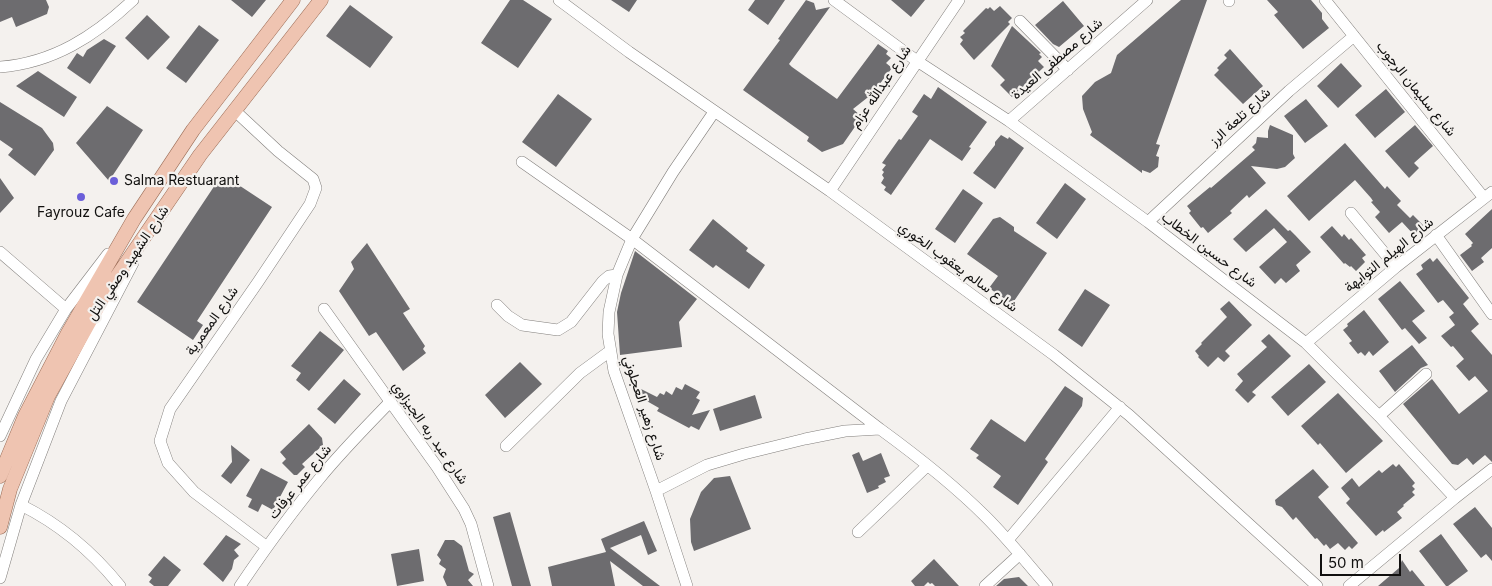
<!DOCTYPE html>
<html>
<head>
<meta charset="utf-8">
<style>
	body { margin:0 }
	#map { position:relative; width:1492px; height:586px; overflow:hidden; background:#f4f1ee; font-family:Inter,sans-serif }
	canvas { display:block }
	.scale { position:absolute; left:1320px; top:554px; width:81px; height:22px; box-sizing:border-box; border:2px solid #11100f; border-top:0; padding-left:6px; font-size:15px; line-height:18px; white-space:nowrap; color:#11100f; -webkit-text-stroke:4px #f4f1ee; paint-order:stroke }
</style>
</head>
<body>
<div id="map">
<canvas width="1492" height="586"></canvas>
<div class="scale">50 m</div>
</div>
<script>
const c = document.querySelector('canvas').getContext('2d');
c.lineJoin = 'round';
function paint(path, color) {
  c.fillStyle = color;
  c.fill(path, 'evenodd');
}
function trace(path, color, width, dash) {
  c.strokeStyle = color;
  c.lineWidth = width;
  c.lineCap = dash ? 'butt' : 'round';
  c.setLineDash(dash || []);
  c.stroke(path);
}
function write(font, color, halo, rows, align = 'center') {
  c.font = font + ' Inter,Vazirmatn,sans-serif';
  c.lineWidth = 4.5;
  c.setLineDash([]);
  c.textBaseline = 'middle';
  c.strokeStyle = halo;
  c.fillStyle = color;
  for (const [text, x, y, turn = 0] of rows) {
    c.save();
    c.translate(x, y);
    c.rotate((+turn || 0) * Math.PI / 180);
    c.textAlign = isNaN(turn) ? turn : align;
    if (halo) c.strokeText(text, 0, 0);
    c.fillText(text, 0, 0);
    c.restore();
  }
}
const building = new Path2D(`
	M0,0H46L49,7L47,14L16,27L12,17L0,22Z
	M231,0H266L252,17Z
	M510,0H523L552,19L518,68L481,43Z
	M611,0H637L629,12Z
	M755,0H785L768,25L748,10Z
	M806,0L814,3L816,10L830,7L789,64L792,67L837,99L878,44L888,51L886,54L891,58L886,63L892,68L872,94L853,109L860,115L857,119L859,121L843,144L822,152L807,141L809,137L743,90L780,40L778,39Z
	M891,0H925L911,17Z
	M1181,0H1207L1156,144L1160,145L1156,156L1159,157L1158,167L1150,173L1142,170V173L1090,135L1092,132L1083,109L1082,96L1095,82L1111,73L1117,55Z
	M1267,0H1311L1322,13V19L1329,28L1303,49L1274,15L1278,12Z
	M1063,1L1084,26L1059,47L1053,44L1035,25Z
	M350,5L393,37L370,68L326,36Z
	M1000,6L1012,18L1008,22L1010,24L974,60L960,44L963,40L960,37L965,33L963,31L986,8L988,9L990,7L994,11Z
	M147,15L170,37L148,60L125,38Z
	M199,25L219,40L186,83L166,68Z
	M1012,26L1041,53L1039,54L1042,57L1038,61L1044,67L1012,97L1000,85L1005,80L991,66Z
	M104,39L116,46L90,84L67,68L77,53L83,57L87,50Z
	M1230,49L1263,86L1243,104L1214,75L1219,70L1217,68L1227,58L1224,55Z
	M1341,63L1362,86L1338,108L1317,86Z
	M38,71L77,97L64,117L16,86Z
	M938,87L987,122L969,147L971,148L962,161L930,139L891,195L884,190L886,187L881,183L884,178L882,175L884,172L882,170L886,165L882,163L899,139L901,140L918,116L912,112L924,94L931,99Z
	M1386,89L1405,112L1375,138L1355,115Z
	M558,94L592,119L556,167L522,142Z
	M1306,99L1328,126L1305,143L1284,116Z
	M0,102L42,128L53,143L54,150L35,176L8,155L13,149L0,140Z
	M107,106L143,130L109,181L76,143Z
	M1270,125L1293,135V154L1295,158L1285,167L1277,169L1251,166L1266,183L1249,198L1247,195L1230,211L1232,213L1208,233L1203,227L1201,228L1189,213L1191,211L1187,206L1210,187L1211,188L1255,150L1252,147L1256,143L1257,137L1268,138V131Z
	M1415,125L1433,146L1414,163L1419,168L1409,178L1385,151Z
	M1001,135L1008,139L1009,137L1024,148L995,189L973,173L995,145V142Z
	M1345,143L1385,189L1387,186L1401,201L1397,205L1410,218L1413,215L1424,226L1414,235L1402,222L1389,233L1375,217L1380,212L1371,202L1373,201L1371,198L1355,180L1309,221L1287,196Z
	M0,178L14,198L0,213Z
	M228,178L272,207L197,321L203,325L193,340L137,302L219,179Z
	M1065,183L1086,199L1057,239L1036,223Z
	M963,189L983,203L955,243L935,229Z
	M1266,209L1288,231L1290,230L1295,235L1311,252L1296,265L1300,271L1286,283L1281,278L1275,284L1259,267L1287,242L1274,228L1246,252L1233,239Z
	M1492,209V248L1481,258L1484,262L1472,271L1460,255L1472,246L1471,245L1473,243L1465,234Z
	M1000,217L1014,227V231L1047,253L1012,304L989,288L998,276L967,254L993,219Z
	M713,219L748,248L746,251L765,265L749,289L716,265L713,268L689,250Z
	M1332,226L1342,237L1344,234L1349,240L1351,238L1366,255L1362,258L1365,262L1356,271L1351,266L1350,267L1345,263L1344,264L1320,237Z
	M367,243L410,309L403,313L425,346L423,349L426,353L403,371L376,332L369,336L339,291L354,269L351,262Z
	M635,251L697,299L679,322L682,347L620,355L617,312L621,293Z
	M1430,258L1433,262L1437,258L1469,298L1463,304L1479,324L1471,331L1492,355V462L1485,455L1473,465L1467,458L1458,465L1452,464L1403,404L1432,379L1459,414L1488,391L1475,376L1469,381L1456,366L1464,359L1453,346L1451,347L1441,336L1455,325L1449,317L1454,313L1443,300L1438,303L1416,274L1423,269L1421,265Z
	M1400,281L1425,311L1412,321L1427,338L1419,344L1405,328L1402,330L1378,299Z
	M1085,289L1110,305L1082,347L1058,330Z
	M1229,301L1252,325L1225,351L1230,356L1224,362L1218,357L1208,367L1198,357L1199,356L1195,351L1202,344L1201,343L1227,317L1220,309Z
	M1364,310L1389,342L1373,356L1369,351L1365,356L1361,352L1358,354L1349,343L1352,341L1343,330L1348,326L1347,324Z
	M320,331L344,350L309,391L296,380L301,373L291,366Z
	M1269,334L1291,356L1252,392L1256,395L1248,403L1235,390L1243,381L1237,374L1267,347L1261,341Z
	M1412,345L1428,365L1421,368L1395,392L1379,371Z
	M520,362L542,384L505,418L485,395Z
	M1309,364L1326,382L1288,416L1271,397Z
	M344,379L361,394L335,424L317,409Z
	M685,384L700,392L696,398L700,400L692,415L710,410L699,430L691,426L689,428L657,411L659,408L638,396L641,389L657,397L660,393L664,395L666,391L672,395L676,387L682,390Z
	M1065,386L1083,398L1082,406L1045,459L1048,462L1018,505L993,487L1001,476L976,458L979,455L970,449L991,419L1025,442Z
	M1338,393L1383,441L1346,473L1320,443L1318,445L1301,426Z
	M755,395L762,418L720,431L713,409Z
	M309,424L322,438L323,445L302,464L305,467L297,475H294L282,463L286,459L280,452Z
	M231,445L250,460L231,484L221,476L232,462Z
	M859,452L863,461L881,453L890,476L884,478L886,482L878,486L879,488L867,493L852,455Z
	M1393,464L1396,467L1399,464L1415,483L1412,486L1415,489L1412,492L1415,495L1403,505L1404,506L1397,512L1402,518L1384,532L1383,530L1376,536L1346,503L1350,499L1341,488L1352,478L1359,487L1379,470L1382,473Z
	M261,468L288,482L273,510L262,504L258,512L248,507L252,499L246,496Z
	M1313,469L1329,487L1318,497L1358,543L1352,549L1349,546L1345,550L1338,543L1330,549L1326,544L1324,546L1317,538L1315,539L1296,517L1293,520L1282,507L1276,505L1275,500Z
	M730,476L751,529L694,551L691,542L690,519L701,492L714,478Z
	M1475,507L1492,528V561L1486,554L1481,558L1453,524Z
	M510,512L531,586H512L493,517Z
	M644,521L657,551L648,555L641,535L610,548L660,586H643L610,561L615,586H552L548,567L606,552L601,539Z
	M1441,534L1468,571L1448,586H1446L1419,551Z
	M226,535L241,544L234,550L239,556L234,560L232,569L223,582L203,564Z
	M445,540H454L462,546L469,571L474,574L468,580L473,586H447L443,577L446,569L439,564L441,560L437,555Z
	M419,549L424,581L397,586L391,554Z
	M164,556L181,570L168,586H154L149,582L152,578L148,575Z
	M934,559L959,586H935L932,583L930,584L928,582L924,586H915L911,581Z
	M1402,560L1410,572L1412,570L1425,586H1378L1399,568Z
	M1019,577L1028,586H996L1004,579Z`);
const minor = new Path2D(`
	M559,0L629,52L830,191L1054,355L1129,415L1317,586
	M834,0L917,61L1009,121L1148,222L1306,343L1379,416L1455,498
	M1325,0L1484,198
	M1229,1V0
	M1020,21L1068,70
	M0,67C53,63 95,36 133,0
	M234,110L278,151L313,179L316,188L310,204L258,282L170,409L160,441L168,463L194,492L267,547
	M1009,121L1147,0
	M522,162L632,239L880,429
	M830,191L959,0
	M1351,213L1396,267
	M1148,222L1289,91L1354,36
	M1436,235L1492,314
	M0,252L66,309
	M497,305L508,316L522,325L558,330L571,322L603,281L609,276L617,275
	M324,309L437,467L464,509L471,524L488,586
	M1306,343L1396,267L1492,192
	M1379,416L1426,374
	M0,436L36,359L66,309L108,254
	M506,446L580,373L610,351
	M656,491L707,465L744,454L805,439L845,431L880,429C917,456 954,485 986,517C1008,539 1027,563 1047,586
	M21,505C61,525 92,551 120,586
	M858,532L927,466
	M1008,540L1120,407
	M0,578L21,505L61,401L133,263
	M240,586C265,549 291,513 320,478C342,451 366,427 390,402
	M687,586L656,491L614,371L608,334L609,312L617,275L632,239L673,172L714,112
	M985,586L1020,554
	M1349,586L1455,498L1492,469`);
const major = new Path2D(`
	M0,476L25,416L68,333L134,219L193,130L293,0
	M0,527L10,489L48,396L103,297L200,155L321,0`);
const markers = [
	[114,181,5,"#6b5fd9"],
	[81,197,5,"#6b5fd9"]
];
const streetNames = [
	["شارع مصطفى العيدة",1057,59,-41],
	["شارع عبدالله عزام",881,87,-56],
	["شارع سليمان الرجوب",1416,89,51],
	["شارع تلعة الرز",1240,117,-43],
	["شارع حسين الخطاب",1209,250,37],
	["شارع الهيلم التوايهة",1389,255,-39],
	["شارع الشهيد وصفي التل",128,263,-56],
	["شارع سالم يعقوب الخوري",958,267,36],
	["شارع المعمرية",212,321,-55],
	["شارع زهير العجلوني",644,408,72],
	["شارع عبد ربه الجيزاوي",430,433,55],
	["شارع عمر عرفات",300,482,-51]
];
const poiNames = [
	["Salma Restuarant",124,181],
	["Fayrouz Cafe",81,213,"center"]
];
paint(building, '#6d6c6f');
trace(minor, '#827f7c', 12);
trace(major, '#9b6c56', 15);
trace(minor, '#fff', 11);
trace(major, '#efc4b1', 14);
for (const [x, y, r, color] of markers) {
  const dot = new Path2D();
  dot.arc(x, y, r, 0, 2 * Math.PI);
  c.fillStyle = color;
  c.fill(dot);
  trace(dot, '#f4f1ee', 2);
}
write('14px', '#11100f', '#f4f1ee', streetNames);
write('14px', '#11100f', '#f4f1ee', poiNames, 'left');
</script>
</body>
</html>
